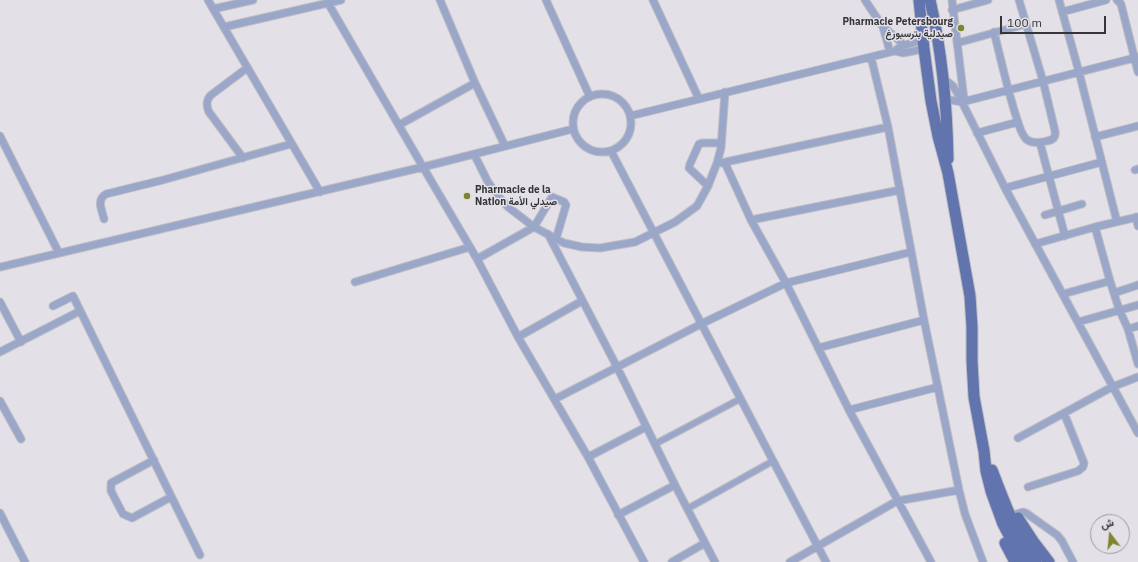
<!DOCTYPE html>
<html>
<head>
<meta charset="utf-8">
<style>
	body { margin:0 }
	#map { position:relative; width:1138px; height:562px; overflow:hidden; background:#e3e0e8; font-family:"IBM Plex Sans",Vazirmatn,sans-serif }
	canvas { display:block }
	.north { position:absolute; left:1090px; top:514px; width:40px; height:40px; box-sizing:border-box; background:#e3e0e8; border:1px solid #9d9ba1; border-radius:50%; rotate:344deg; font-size:11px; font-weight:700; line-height:16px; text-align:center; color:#353437 }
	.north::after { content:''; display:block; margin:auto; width:14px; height:18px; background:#80842e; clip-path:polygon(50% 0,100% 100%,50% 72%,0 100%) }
	.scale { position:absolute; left:1000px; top:16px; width:106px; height:18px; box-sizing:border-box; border:2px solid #353437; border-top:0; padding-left:5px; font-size:12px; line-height:14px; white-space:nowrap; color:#353437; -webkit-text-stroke:3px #e3e0e8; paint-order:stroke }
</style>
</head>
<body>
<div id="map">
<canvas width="1138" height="562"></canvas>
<div class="north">ش</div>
<div class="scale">100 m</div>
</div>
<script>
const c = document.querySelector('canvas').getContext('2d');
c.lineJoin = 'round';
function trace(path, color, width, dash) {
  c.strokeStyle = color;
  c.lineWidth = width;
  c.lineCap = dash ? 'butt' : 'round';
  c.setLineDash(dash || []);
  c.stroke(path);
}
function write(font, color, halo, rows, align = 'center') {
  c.font = font + ' "IBM Plex Sans",Vazirmatn,sans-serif';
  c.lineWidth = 3;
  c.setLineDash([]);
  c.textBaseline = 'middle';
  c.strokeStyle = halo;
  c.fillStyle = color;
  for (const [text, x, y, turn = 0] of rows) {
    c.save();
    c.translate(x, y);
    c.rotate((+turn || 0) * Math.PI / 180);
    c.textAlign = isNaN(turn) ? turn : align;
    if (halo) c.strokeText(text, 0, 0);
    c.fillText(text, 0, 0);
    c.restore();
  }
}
const pedestrian = new Path2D(`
	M655,444L740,399
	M687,509L773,461`);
const minor = new Path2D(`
	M208,0L320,192
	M440,0L475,83L505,146
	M546,0L590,97
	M653,0L699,99
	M865,0L883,27L890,52
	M952,0L964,99
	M1059,0L1079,72L1117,222
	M1117,0L1121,4L1138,72
	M328,3L423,167L477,259L518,337L588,457L644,562
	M213,9L253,0
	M952,10L988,0
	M1062,12L1106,0
	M224,27L341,0
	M885,28L904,45
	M994,32C1001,60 1007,87 1015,113C1018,121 1020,133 1026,139C1032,144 1040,143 1047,141C1053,140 1056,137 1055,131L1043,81L1019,0
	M957,43L1026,24
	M895,51L901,46L923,40
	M871,57L888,127L924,320L959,490L965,514L983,562
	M944,79L953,86L958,94L1005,188L1138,433
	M573 123a29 29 0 1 1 58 0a29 29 0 1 1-58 0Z
	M945,99L962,102L1138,57
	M630,116L895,51L903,53L924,49
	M399,125L475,83
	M977,133L1018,122
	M0,136L59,253
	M1095,137L1138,126
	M1040,143L1065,236
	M611,151L826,562
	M474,154L488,182L498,196L508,207L534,227L564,243L582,247L600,248L635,242L675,222L697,206L708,186L717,163L721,148L725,92
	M243,158L209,112C206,105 206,100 211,95L247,68
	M721,163L888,127
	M725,163L751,220L786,283L849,410L931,562
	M1135,170L1138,169
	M708,186L689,168L690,164L699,144L702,143H721
	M1005,188L1102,162
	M1045,215L1082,204
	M1136,217L1138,226
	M104,219C102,210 96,200 106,194L163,180L291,144
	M751,220L900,190
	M1095,227L1110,281L1119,309L1128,329L1138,364
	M548,234L617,367L675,485L715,562
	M1035,244L1095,227L1138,217
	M477,259L534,227L552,197L564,202L566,205L556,239
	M0,267L423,167L573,129
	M355,282L470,247
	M1114,293L1138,285
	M1063,294L1110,281
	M0,302L21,342
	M53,306L73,296L200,555
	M1078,322L1138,305
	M1128,329L1138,326
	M518,337L582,301
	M818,348L924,320
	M0,352L80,311
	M555,399L701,324L786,283L911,252
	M0,401L21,439
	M849,410L938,387
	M1018,438L1112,387L1138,377
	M588,457L646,427
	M154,460L111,483V491L123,514L132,518L171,497
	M1028,487L1078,471L1083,467L1084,463L1064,413
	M0,513L25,562
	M1016,514L1023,512L1026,513L1057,535L1062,541L1073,562
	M618,515L675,485
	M672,562L705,543
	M790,562L897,501L959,490`);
const primary = new Path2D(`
	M919,0L924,49L931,101L938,136L948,173L970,296L972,327V361L974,397L984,451L986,471L991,491L1003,524L1015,547L1025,562
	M930,0C942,52 947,105 948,159
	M992,470C1005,504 1015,532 1036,562
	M1018,518L1033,541L1049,562
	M1005,543L1015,562`);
const markers = [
	[961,28,4,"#80842e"],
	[467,196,4,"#80842e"]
];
const poiNames = [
	["Pharmacie Petersbourg",953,22],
	["صيدلية بترسبورغ",953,34],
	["Pharmacie de la",475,190,"left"],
	["Nation صيدلي الأمة",475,202,"left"]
];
trace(pedestrian, '#c0bec5', 8);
trace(minor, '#c0bec5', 9);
trace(primary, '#c0bec5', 13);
trace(pedestrian, '#9ba7c8', 5.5);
trace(minor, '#9ba7c8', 7);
trace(primary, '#6274ae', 11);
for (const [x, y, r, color] of markers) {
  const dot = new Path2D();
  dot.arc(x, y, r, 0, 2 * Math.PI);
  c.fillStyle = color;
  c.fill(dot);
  trace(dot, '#e3e0e8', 1.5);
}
write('bold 10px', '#353437', '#e3e0e8', poiNames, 'right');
</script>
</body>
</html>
